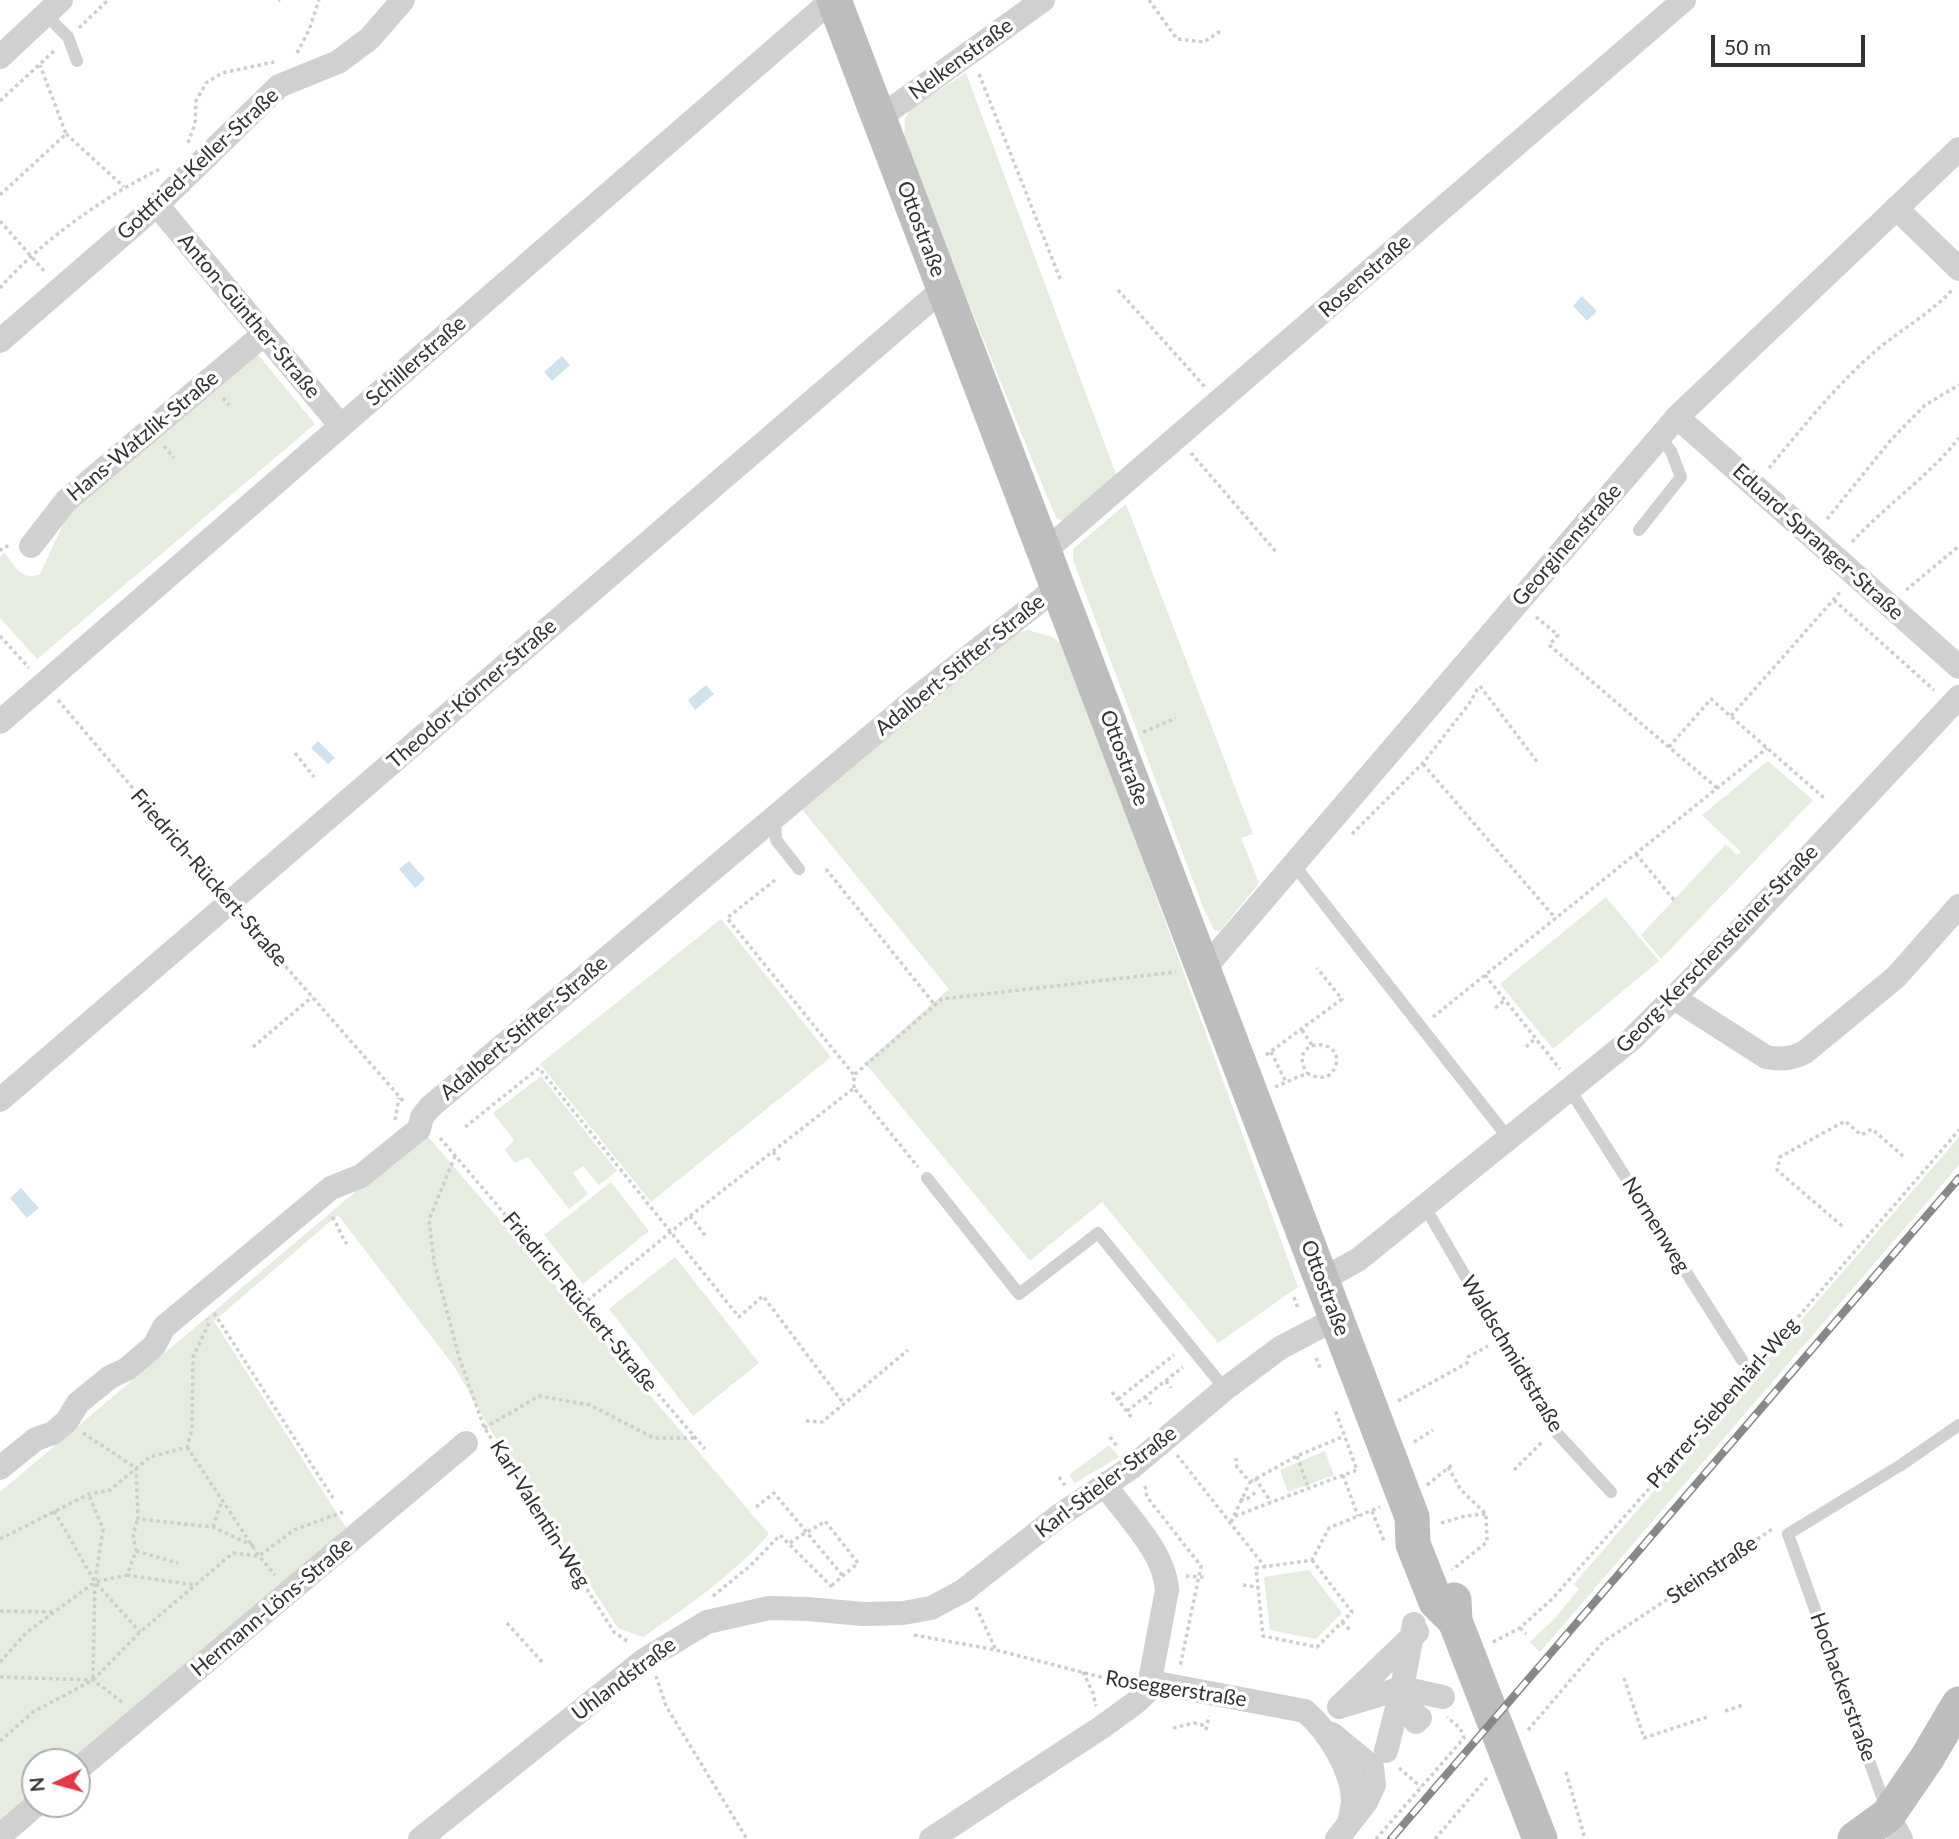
<!DOCTYPE html>
<html>
<head>
<meta charset="utf-8">
<style>
	body { margin:0 }
	#map { position:relative; width:1959px; height:1839px; overflow:hidden; background:#fff; font-family:Lato,sans-serif }
	canvas { display:block }
	.north { position:absolute; left:21px; top:1748px; width:70px; height:70px; box-sizing:border-box; background:#fff; border:2px solid #adadad; border-radius:50%; rotate:265deg; font-size:19px; font-weight:700; line-height:28px; text-align:center; color:#333 }
	.north::after { content:''; display:block; margin:auto; width:24px; height:32px; background:#e63946; clip-path:polygon(50% 0,100% 100%,50% 72%,0 100%) }
	.scale { position:absolute; left:1711px; top:35px; width:154px; height:32px; box-sizing:border-box; border:4px solid #333; border-top:0; padding-left:9px; font-size:21px; line-height:24px; white-space:nowrap; color:#333; -webkit-text-stroke:5px #fff; paint-order:stroke }
</style>
</head>
<body>
<div id="map">
<canvas width="1959" height="1839"></canvas>
<div class="north">N</div>
<div class="scale">50 m</div>
</div>
<script>
const c = document.querySelector('canvas').getContext('2d');
c.lineJoin = 'round';
function paint(path, color) {
  c.fillStyle = color;
  c.fill(path, 'evenodd');
}
function trace(path, color, width, dash) {
  c.strokeStyle = color;
  c.lineWidth = width;
  c.lineCap = dash ? 'butt' : 'round';
  c.setLineDash(dash || []);
  c.stroke(path);
}
function write(font, color, halo, rows, align = 'center') {
  c.font = font + ' Lato,sans-serif';
  c.lineWidth = 7;
  c.setLineDash([]);
  c.textBaseline = 'middle';
  c.strokeStyle = halo;
  c.fillStyle = color;
  for (const [text, x, y, turn = 0] of rows) {
    c.save();
    c.translate(x, y);
    c.rotate((+turn || 0) * Math.PI / 180);
    c.textAlign = isNaN(turn) ? turn : align;
    if (halo) c.strokeText(text, 0, 0);
    c.fillText(text, 0, 0);
    c.restore();
  }
}
const green = new Path2D(`
	M966,73L1117,477L1066,521L1057,519L1046,494L904,143L905,118L912,107Z
	M256,352L315,424L37,659L0,618V557L4,552C14,565 22,582 40,574L72,505Z
	M1126,504L1253,834L1241,838L1259,883L1220,931L1214,930L1203,907L1073,560V549Z
	M1028,630L1052,637L1065,646L1298,1287L1218,1343L1102,1202L1030,1261L865,1063L949,989L800,807L1003,637Z
	M1768,761L1813,800L1661,959L1641,935L1726,844L1737,855L1741,852L1702,815Z
	M1606,897L1659,961L1553,1049L1500,984Z
	M721,919L831,1057L651,1202L540,1064Z
	M541,1076L617,1171L599,1185L583,1166L573,1173L588,1194L569,1209L528,1157L515,1163L505,1150L514,1140L493,1113Z
	M425,1133L769,1534C732,1576 688,1606 643,1637L618,1628L491,1431L454,1366L338,1215L214,1321L347,1529L76,1762H35V1797L0,1827V1492Z
	M1959,1137V1165L1540,1652L1530,1642L1554,1619L1579,1589L1574,1584Z
	M611,1182L649,1231L583,1284L544,1235Z
	M675,1257L759,1363L693,1416L609,1309Z
	M1109,1445L1119,1457L1075,1483L1069,1475Z
	M1325,1451L1334,1475L1288,1492L1280,1470Z
	M1309,1570L1342,1613L1316,1639L1270,1630L1264,1577Z`);
const water = new Path2D(`
	M1582,296L1597,311L1587,321L1573,306Z
	M562,356L570,365L552,381L544,372Z
	M706,685L714,694L695,710L688,700Z
	M318,741L335,758L328,764L311,748Z
	M409,861L425,879L415,888L399,869Z
	M21,1188L39,1208L27,1218L10,1198Z`);
const path = new Path2D(`
	M279,0L280,1
	M1149,0L1177,39L1204,42L1222,30
	M79,28L108,0
	M297,53L309,30L319,0
	M979,74L1061,281
	M0,101L55,50
	M66,134L124,187
	M188,143L195,124L196,101L206,83L222,73L274,62
	M0,195L66,134L40,65
	M0,221L45,272
	M0,288C41,241 105,196 160,169
	M1118,290L1205,387
	M223,398L229,405
	M164,446L174,458
	M1191,453L1277,553
	M1769,468C1803,427 1837,384 1878,349C1903,328 1931,313 1953,289
	M1827,519L1890,441L1925,405L1959,385
	M1852,542C1886,505 1928,477 1959,438
	M0,551L3,547L10,546
	M1906,590L1959,546
	M1834,600L1934,690
	M1536,617L1558,635L1549,645L1717,788
	M0,636L29,668
	M1480,686L1538,763
	M58,700L216,886
	M1731,716L1842,590
	M1143,732L1176,718
	M1669,747L1711,699L1824,798
	M295,753L314,777
	M1423,764L1556,919
	M1352,834L1423,763L1469,704L1479,686
	M1636,854L1674,900
	M826,869L935,1005
	M775,880L727,918L854,1075
	M244,919L405,1103
	M1485,975L1560,1069
	M1495,1008L1505,1000
	M1433,1017L1767,748
	M1302,1030L1312,1045
	M253,1047L312,997
	M1526,1047L1535,1039
	M1271,1052L1286,1082
	M1266,1055L1342,999L1317,968
	M1275,1087L1307,1073C1317,1079 1330,1080 1335,1067C1347,1036 1285,1037 1307,1073
	M854,1088V1075L942,999L1176,972
	M395,1120L399,1098
	M465,1127L539,1068L739,1317L763,1296L844,1404
	M440,1138L705,1449
	M773,1152L780,1161
	M455,1156L429,1220L434,1262L459,1357L484,1427L614,1632L630,1643
	M690,1216L707,1238
	M332,1217C340,1228 340,1235 347,1244
	M1842,1226L1777,1170L1780,1157L1845,1121L1861,1135L1872,1129L1903,1156
	M1294,1297L1298,1308
	M582,1305L690,1216L854,1088L918,1167
	M214,1313L333,1498
	M1316,1358L1321,1370
	M1757,1365L1959,1130
	M1166,1381L1171,1388
	M1112,1392L1132,1418
	M1145,1397L1151,1404
	M1118,1399L1174,1355
	M1398,1401L1467,1363L1468,1357L1488,1346
	M1127,1411L1183,1367
	M806,1421L822,1422L908,1350
	M484,1428L539,1396L590,1405L654,1438H695
	M83,1433L136,1468L138,1519L213,1527L254,1546
	M1110,1437L1118,1448
	M1414,1442L1433,1430
	M187,1447L259,1556L275,1575
	M1177,1455L1265,1567
	M1297,1456L1308,1487
	M1448,1467L1461,1490L1486,1514L1487,1542L1452,1570
	M1514,1470L1543,1441
	M1343,1475L1358,1516
	M1059,1477L1066,1487
	M1255,1478L1271,1502
	M1250,1482L1297,1456L1344,1436
	M1427,1485L1453,1464
	M1145,1486L1147,1497L1201,1566L1180,1667
	M1240,1500L1247,1499L1256,1492
	M756,1507L774,1493L843,1576
	M54,1511L95,1582L140,1632
	M1372,1511L1384,1541
	M1235,1516L1357,1470L1335,1410
	M1231,1522L1250,1482L1237,1467L1236,1458
	M1441,1523L1465,1516L1486,1514
	M213,1527L221,1503
	M0,1539L89,1494L110,1490L150,1457L187,1447L192,1429L193,1357L209,1323L207,1319
	M790,1543C801,1534 813,1530 825,1521L858,1563L831,1586
	M136,1551L178,1563
	M1312,1560L1352,1612L1317,1647L1263,1636L1256,1568L1312,1560L1329,1528L1380,1507
	M127,1575L194,1585
	M1186,1576L1204,1577
	M1243,1585L1258,1587
	M1668,1587L1672,1597
	M713,1596L750,1566L780,1535L834,1589
	M976,1607L996,1650
	M0,1611L52,1612
	M1342,1622L1351,1631
	M507,1623L542,1662
	M1520,1628L1526,1634
	M914,1635L996,1650L1124,1683
	M1493,1642L1520,1628L1553,1598L1748,1376
	M0,1662L27,1632L95,1582L103,1529L89,1495
	M1083,1672L1093,1693L1096,1706
	M656,1676L666,1706L747,1839
	M0,1677L93,1680L122,1702
	M93,1678L95,1582L127,1575L136,1551L133,1534L138,1519
	M1624,1678L1644,1738L1707,1717
	M1725,1711L1743,1705
	M1173,1728L1194,1723L1207,1726
	M1206,1730L1209,1716
	M1528,1730L1603,1642L1774,1528
	M0,1741L33,1712L93,1680L140,1632L233,1553L259,1556L294,1530L343,1512
	M1399,1768L1421,1787
	M1566,1772L1585,1839
	M1376,1839L1464,1738L1460,1728L1447,1717
	M1435,1839L1487,1778`);
const lane = new Path2D(`
	M46,15L68,37L77,61
	M1639,530L1681,477L1671,451L1660,438
	M775,817L776,840L799,869
	M1294,865L1509,1139
	M1570,1090L1742,1360
	M927,1178L1019,1294L1098,1233L1225,1389
	M1425,1207L1556,1432L1611,1492
	M1886,1808L1788,1534L1901,1465L1959,1425`);
const street = new Path2D(`
	M0,57L61,0
	M879,118L1043,0
	M157,205L341,426
	M1896,208L1959,269
	M0,341L157,205L279,86L338,62L369,39L403,0
	M1677,417L1959,667
	M31,546L66,501L264,334
	M1045,551L1684,0
	M0,722L832,0
	M1204,969L1677,417L1959,149
	M1674,998L1766,1057C1781,1060 1791,1059 1805,1052L1896,977L1959,906
	M0,1100L944,288
	M1322,1280L1359,1259L1633,1038L1731,940L1959,697
	M0,1468L36,1439L53,1433L67,1421L78,1403L110,1377L127,1369L154,1346L164,1327L331,1188L361,1176L419,1129L422,1117L430,1107L920,695L1059,586
	M1151,1682L1305,1711C1328,1731 1353,1770 1353,1802C1352,1810 1350,1817 1349,1824
	M1342,1706L1402,1688L1443,1697
	M1339,1707L1417,1632
	M1410,1710L1420,1718L1416,1722
	M1332,1734L1372,1767L1374,1785L1366,1802L1337,1839
	M1386,1751L1402,1688L1414,1624
	M77,1770L466,1443
	M1888,1815L1901,1839
	M0,1836L37,1804
	M420,1839L644,1660L707,1622L769,1608L808,1609L863,1614L903,1613L931,1608L963,1591L1060,1515L1132,1467L1225,1389L1280,1348L1337,1318
	M931,1839L1102,1727L1135,1703L1148,1691L1167,1590C1165,1552 1126,1515 1104,1484`);
const secondary = new Path2D(`
	M834,0L1412,1517L1413,1544L1436,1602L1455,1621
	M1454,1600L1455,1621L1540,1839
	M1855,1839L1888,1815L1927,1758L1959,1704`);
const rail = new Path2D(`
	M1391,1839L1959,1178`);
const streetNames = [
	["Nelkenstraße",961,59,-36],
	["Gottfried-Keller-Straße",198,164,-43],
	["Ottostraße",921,229,69],
	["Rosenstraße",1365,276,-41],
	["Anton-Günther-Straße",249,316,50],
	["Schillerstraße",416,361,-41],
	["Hans-Watzlik-Straße",143,436,-40],
	["Eduard-Spranger-Straße",1818,542,42],
	["Georginenstraße",1567,545,-49],
	["Adalbert-Stifter-Straße",960,665,-39],
	["Theodor-Körner-Straße",472,694,-41],
	["Ottostraße",1124,758,69],
	["Friedrich-Rückert-Straße",209,878,49],
	["Georg-Kerschensteiner-Straße",1717,949,-46],
	["Adalbert-Stifter-Straße",524,1028,-40],
	["Nornenweg",1656,1225,58],
	["Ottostraße",1325,1288,69],
	["Friedrich-Rückert-Straße",580,1302,50],
	["Waldschmidtstraße",1512,1354,59],
	["Pfarrer-Siebenhärl-Weg",1723,1403,-49],
	["Karl-Stieler-Straße",1106,1482,-37],
	["Karl-Valentin-Weg",540,1514,58],
	["Steinstraße",1712,1570,-34],
	["Hermann-Löns-Straße",272,1607,-40],
	["Uhlandstraße",624,1679,-37],
	["Hochackerstraße",1843,1687,70],
	["Roseggerstraße",1176,1689,9]
];
paint(green, '#e6ecdf');
paint(water, '#cfe2ee');
trace(path, '#cdcdcd', 3.5, [3.5, 3.5]);
trace(lane, '#d0d0d0', 12);
trace(street, '#d0d0d0', 24);
trace(secondary, '#bdbdbd', 35);
trace(rail, '#888', 8);
trace(rail, '#fff', 5, [16]);
write('21px', '#333', '#fff', streetNames);
</script>
</body>
</html>
